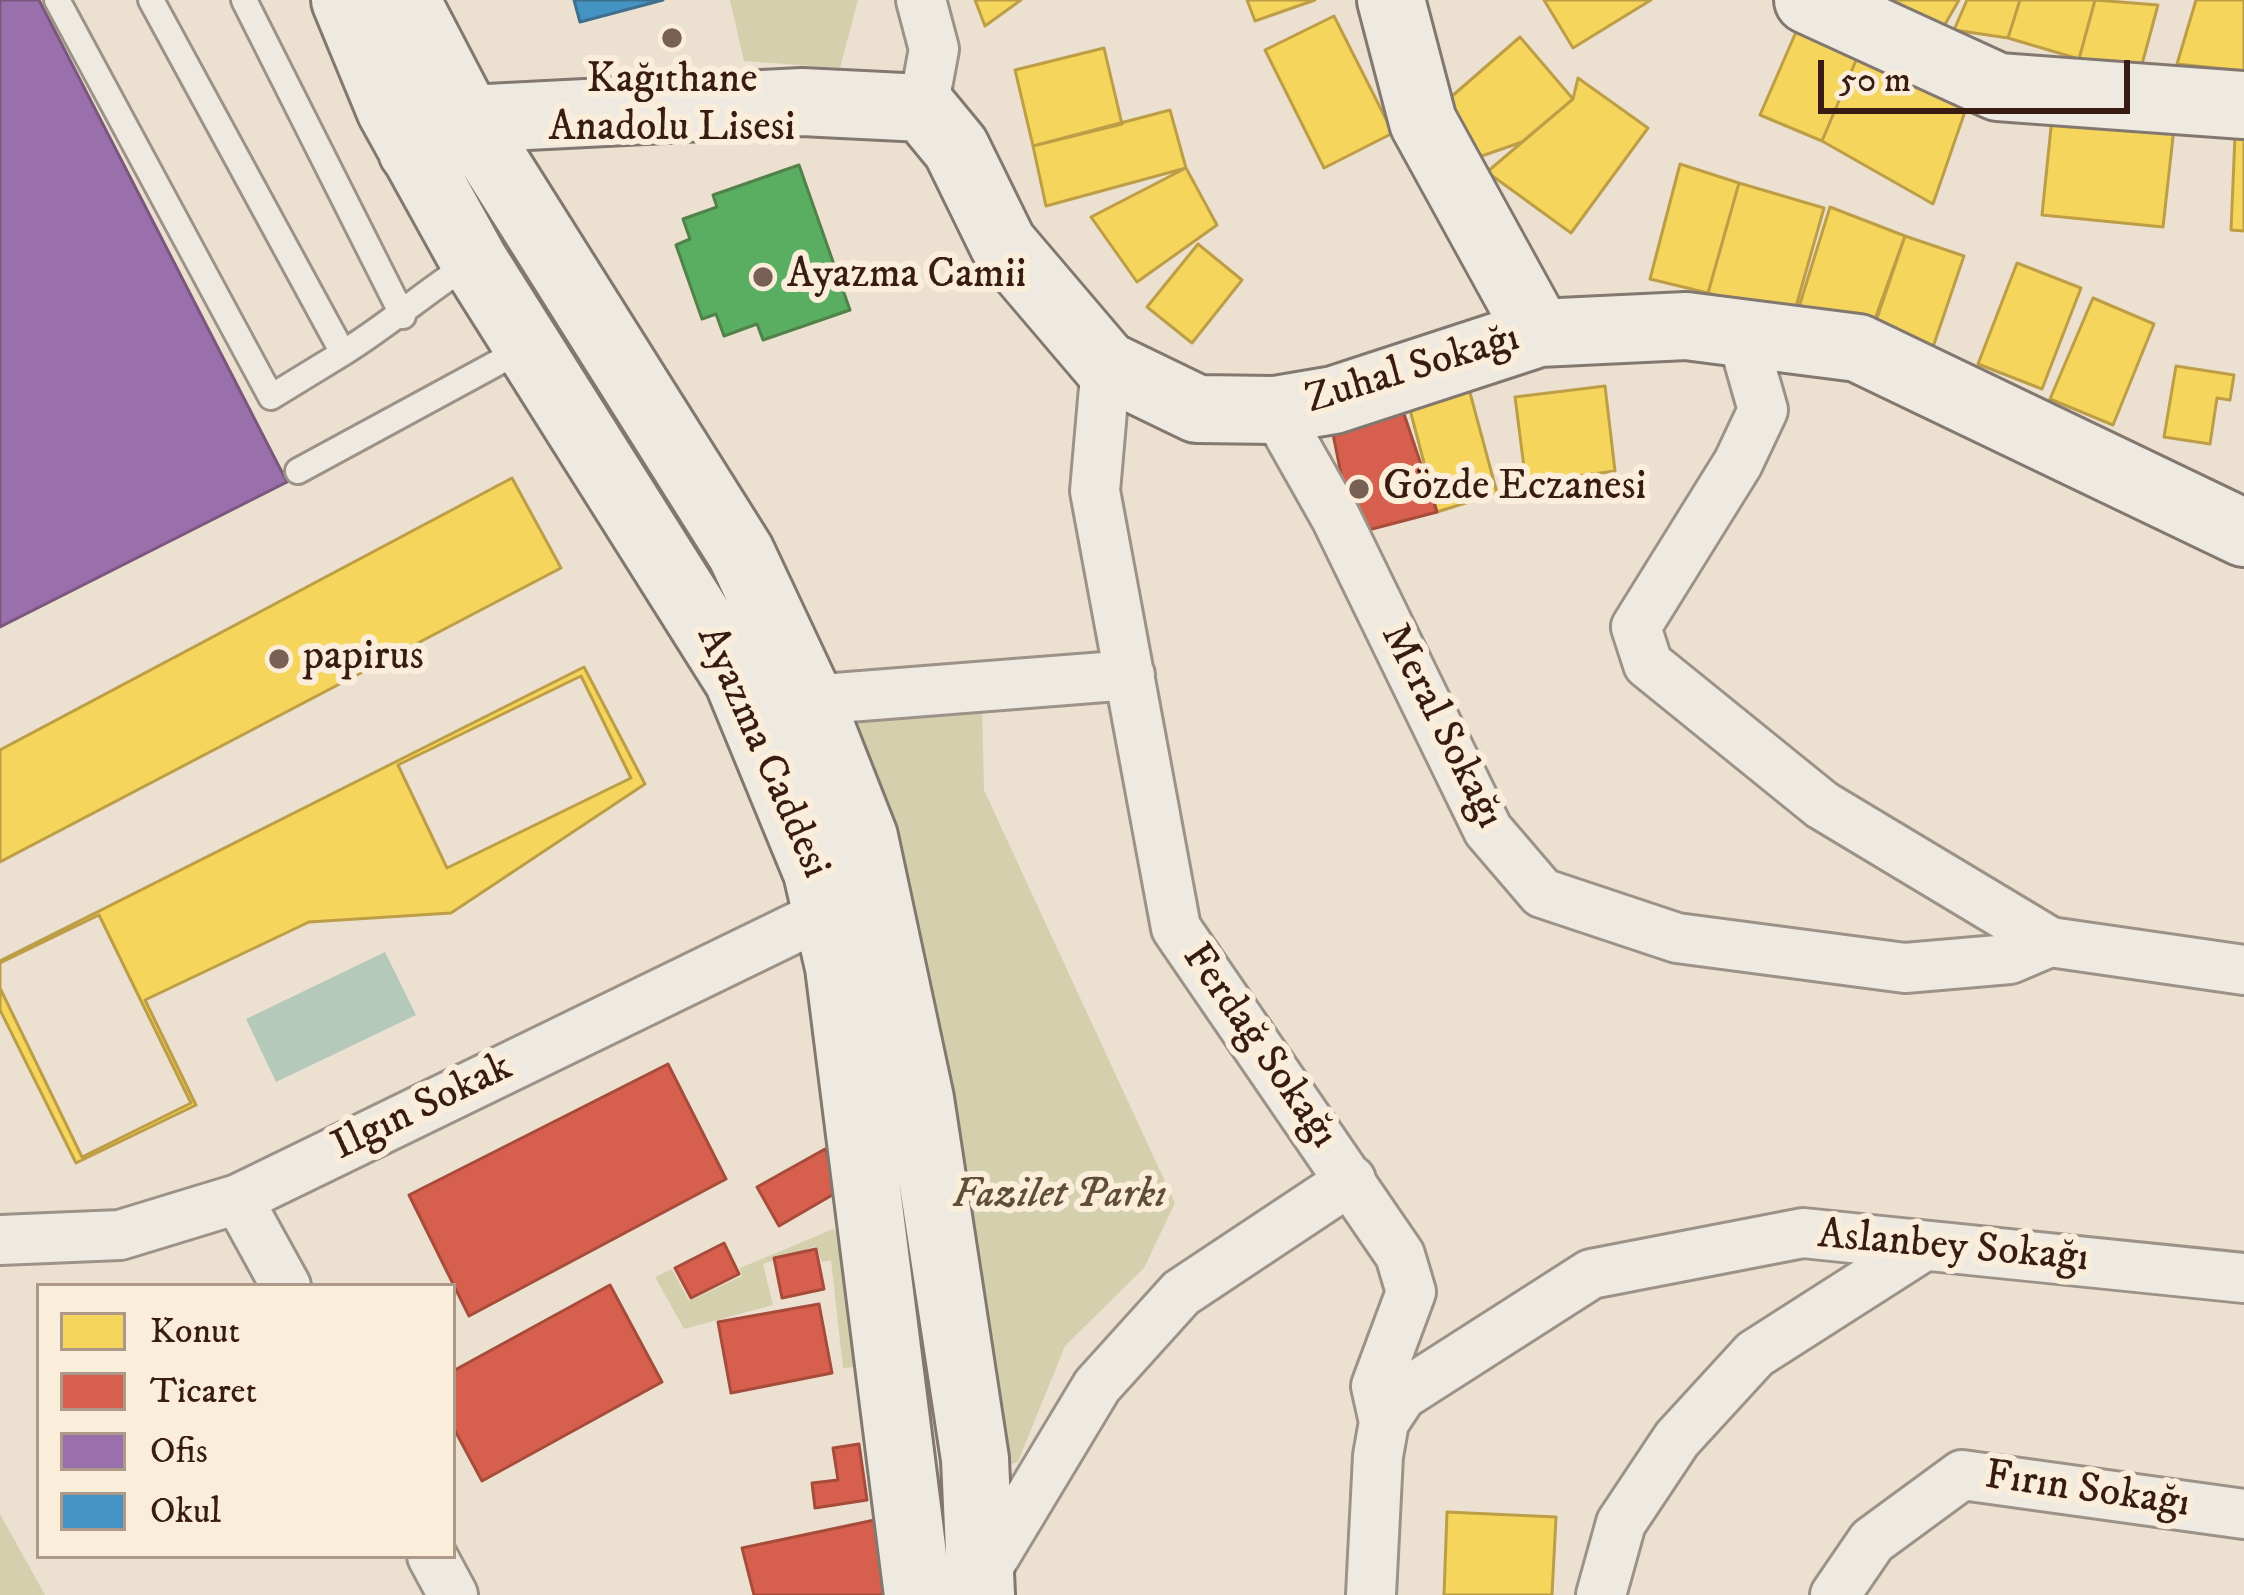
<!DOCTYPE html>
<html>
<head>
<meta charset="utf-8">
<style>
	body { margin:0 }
	#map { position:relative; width:2244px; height:1595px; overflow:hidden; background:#ece1d1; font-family:"IM FELL DW Pica",serif }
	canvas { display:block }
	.legend { position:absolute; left:36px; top:1283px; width:420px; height:276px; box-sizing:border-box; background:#faedda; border:3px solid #ad998a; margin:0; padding:15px 21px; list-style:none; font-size:36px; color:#391c11 }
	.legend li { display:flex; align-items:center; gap:24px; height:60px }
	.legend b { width:60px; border:3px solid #ad998a }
	.scale { position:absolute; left:1818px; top:60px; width:312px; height:54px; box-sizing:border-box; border:6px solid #391c11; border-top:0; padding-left:15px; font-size:36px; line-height:42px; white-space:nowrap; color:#391c11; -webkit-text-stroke:9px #faedda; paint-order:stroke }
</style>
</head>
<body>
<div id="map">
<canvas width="2244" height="1595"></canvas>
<ul class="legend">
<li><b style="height:33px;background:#f6d55c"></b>Konut</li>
<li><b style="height:33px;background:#d6604d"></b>Ticaret</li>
<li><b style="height:33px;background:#9970ab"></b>Ofis</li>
<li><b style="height:33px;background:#4393c3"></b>Okul</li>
</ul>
<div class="scale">50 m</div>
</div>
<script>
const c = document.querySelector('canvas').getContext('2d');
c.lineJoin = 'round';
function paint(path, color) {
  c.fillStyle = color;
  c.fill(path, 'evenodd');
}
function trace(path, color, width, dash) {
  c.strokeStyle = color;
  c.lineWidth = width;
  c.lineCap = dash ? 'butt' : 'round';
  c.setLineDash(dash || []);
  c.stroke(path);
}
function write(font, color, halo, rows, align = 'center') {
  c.font = font + ' "IM FELL DW Pica",serif';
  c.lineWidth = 12;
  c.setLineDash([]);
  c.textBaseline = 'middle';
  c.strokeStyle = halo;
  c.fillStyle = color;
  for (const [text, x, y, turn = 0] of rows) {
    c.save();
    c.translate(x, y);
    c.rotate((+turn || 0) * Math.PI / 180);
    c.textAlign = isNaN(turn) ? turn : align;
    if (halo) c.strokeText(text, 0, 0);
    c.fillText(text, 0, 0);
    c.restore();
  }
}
const green = new Path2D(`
	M730,0H858L840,68L744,61Z
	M982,703L984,790L1175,1203L1144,1268L1065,1346L1018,1462L1002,1467L838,722Z
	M833,1229L852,1242L867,1366L843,1368L831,1260L822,1262L816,1246L763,1264L773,1305L684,1329L655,1277L672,1269L689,1301L742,1276L740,1268Z
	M0,1514L45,1595H0Z`);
const water = new Path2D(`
	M385,952L416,1015L276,1082L246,1019Z`);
const homes = new Path2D(`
	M975,0H1021L985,26Z
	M1247,0H1315L1255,21Z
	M1544,0H1651L1573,48Z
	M1864,0H1959L1936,40Z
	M1967,0H2020L2008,38L1954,30Z
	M2020,0H2095L2079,59L2008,38Z
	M2095,0L2158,5L2141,68L2079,59Z
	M2196,0H2244V71L2177,64Z
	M1334,16L1393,133L1324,168L1265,50Z
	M1796,32L1857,58L1822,141L1760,115Z
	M1520,37L1573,99L1522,142L1476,158L1436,110Z
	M1104,48L1122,124L1033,146L1015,70Z
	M1857,58L1969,100L1933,204L1822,141Z
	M1578,78L1648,128L1571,233L1487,172L1573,99Z
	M2054,98L2176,110L2163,227L2042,215Z
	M1170,110L1186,168L1046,206L1033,146Z
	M2236,112H2244V231L2231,230Z
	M1680,164L1739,183L1708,293L1650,279Z
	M1186,168L1217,225L1137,282L1091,217Z
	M1739,183L1824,208L1793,317L1708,293Z
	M1830,207L1905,236L1871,330L1799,307Z
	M1905,236L1964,256L1932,350L1873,330Z
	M1198,244L1242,280L1192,343L1147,307Z
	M2017,263L2081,288L2042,389L1978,364Z
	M2093,298L2154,324L2113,425L2050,399Z
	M2176,366L2234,375L2230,400L2217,398L2210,444L2164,437Z
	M1605,386L1615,471L1526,483L1515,397Z
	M1469,389L1497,493L1437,512L1409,406Z
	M512,478L561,568L0,862V750Z
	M584,667L645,784L451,913L309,922L145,1000L196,1105L76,1163L0,1010V961Z
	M581,676L631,778L447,868L398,765Z
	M99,915L191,1103L82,1157L0,988V963Z
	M1447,1512L1556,1517L1552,1595H1444Z`);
const shops = new Path2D(`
	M1403,411L1437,512L1353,534L1331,424Z
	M668,1064L726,1179L469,1316L409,1195Z
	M825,1149L846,1187L779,1226L757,1187Z
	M724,1243L739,1274L691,1298L675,1268Z
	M816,1249L824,1289L782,1298L774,1258Z
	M610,1285L662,1382L482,1481L453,1427V1371Z
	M819,1304L832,1373L731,1393L718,1322Z
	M859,1444L867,1500L815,1508L812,1483L838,1480L833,1448Z
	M884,1518L885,1595H754L742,1548Z`);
const offices = new Path2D(`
	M0,0H39L287,482L0,627Z`);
const schools = new Path2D(`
	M574,0H663L580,22Z`);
const public = new Path2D(`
	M799,165L850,310L763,340L757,324L724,336L716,314L702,319L676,245L690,239L683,219L717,207L713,195Z`);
const lane = new Path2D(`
	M57,0L271,397L343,353
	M151,0L343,353C390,324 426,291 472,262
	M244,0L403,316
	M298,471L523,349`);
const street = new Path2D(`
	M921,0L934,49L923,108
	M1741,333L1763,410L1738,463L1636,627L1648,664L1822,805L2050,942
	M1106,365L1095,491L1176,928L1400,1255L1411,1292L1376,1386L1384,1422
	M1275,410L1336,518L1488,830L1542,893L1677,938L1905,968L2010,959L2050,942L2244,970
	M810,700L1130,675
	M238,1199L286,1286
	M0,1240L120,1235L238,1199L828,912
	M432,1556L453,1595
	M986,1585L982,1577L1097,1386L1181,1293L1351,1180
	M1371,1595L1378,1456L1384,1422L1402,1395L1591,1274L1803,1233L2244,1278
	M1601,1595L1621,1523L1677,1439L1755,1354L1924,1246
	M1835,1595L1872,1541L1962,1475L2244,1514`);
const secondary = new Path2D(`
	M345,0L390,109L474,261L738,680L817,872L839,967L918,1595
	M406,0L468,119L741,553L810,700L864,837L920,1099L975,1459L981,1595
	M1391,0L1423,122L1539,333
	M1808,0L1998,87L2244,105
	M412,151L468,119L802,102L923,108L956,148L1003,244L1106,365L1197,409L1275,410L1334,400L1539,333L1686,326L1858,348L2244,533`);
const markers = [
	[672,38,12,"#786154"],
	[763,277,12,"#786154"],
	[1359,489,12,"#786154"],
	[279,659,12,"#786154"]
];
const poiNames = [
	["Kağıthane",672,82,"center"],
	["Anadolu Lisesi",672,130,"center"],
	["Ayazma Camii",787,277],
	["Gözde Eczanesi",1383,489],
	["papirus",303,659]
];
const streetNames = [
	["Zuhal Sokağı",1413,371,-17],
	["Meral Sokağı",1440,727,63],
	["Ayazma Caddesi",761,753,66],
	["Ferdağ Sokağı",1258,1047,55],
	["Ilgın Sokak",423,1109,-26],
	["Aslanbey Sokağı",1953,1249,5],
	["Fırın Sokağı",2087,1492,8]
];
const parkNames = [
	["Fazilet Parkı",1059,1197]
];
paint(green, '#d4d0ae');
paint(water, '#b5c9ba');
paint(homes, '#f6d55c');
trace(homes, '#bd9e46', 3);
paint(shops, '#d6604d');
trace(shops, '#a74c3b', 3);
paint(offices, '#9970ab');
trace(offices, '#7c577d', 3);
paint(schools, '#4393c3');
trace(schools, '#406f8e', 3);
paint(public, '#5aae61');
trace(public, '#508249', 3);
trace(lane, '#9c9288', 30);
trace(street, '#9c9288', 54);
trace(secondary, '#82786f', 72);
trace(lane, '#efeae1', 24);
trace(street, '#efeae1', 48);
trace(secondary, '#efeae1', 66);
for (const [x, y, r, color] of markers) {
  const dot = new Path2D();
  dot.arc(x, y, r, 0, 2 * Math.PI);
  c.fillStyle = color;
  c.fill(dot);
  trace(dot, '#faedda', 4.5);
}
write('42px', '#391c11', '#faedda', poiNames, 'left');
write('42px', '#391c11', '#faedda', streetNames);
write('italic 42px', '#624e38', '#faedda', parkNames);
</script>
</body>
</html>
